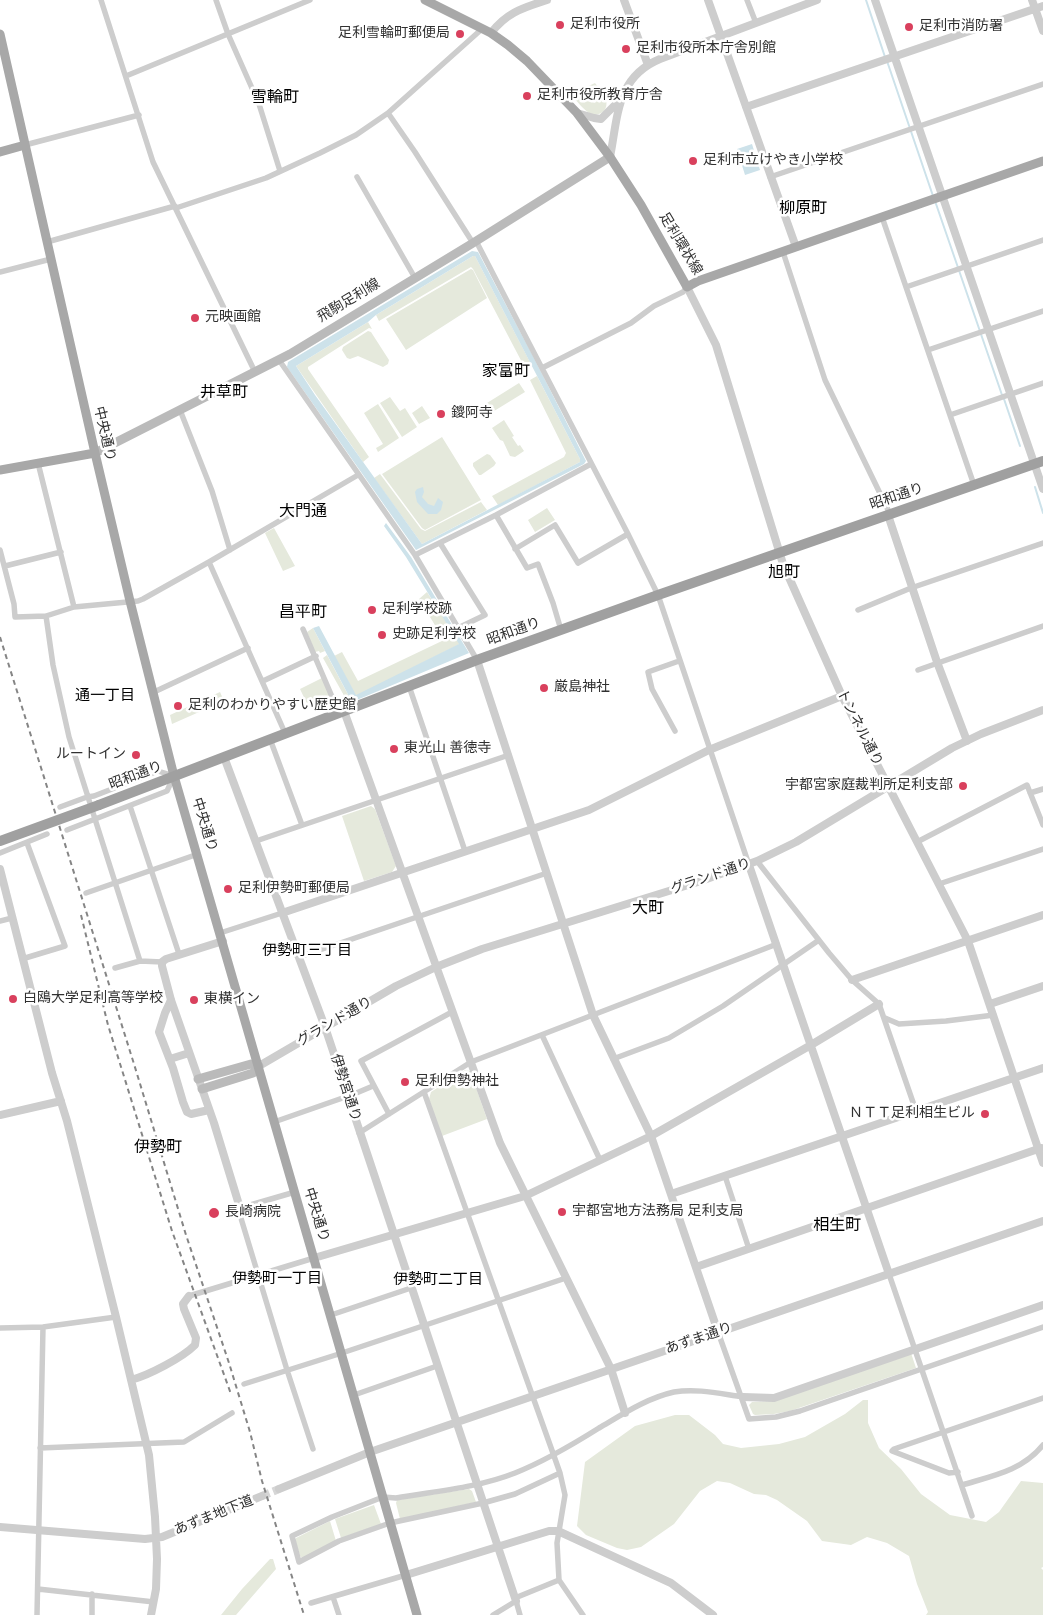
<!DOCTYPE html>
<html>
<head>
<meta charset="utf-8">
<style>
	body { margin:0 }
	canvas { display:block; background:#fff }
</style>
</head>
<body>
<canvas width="1043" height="1615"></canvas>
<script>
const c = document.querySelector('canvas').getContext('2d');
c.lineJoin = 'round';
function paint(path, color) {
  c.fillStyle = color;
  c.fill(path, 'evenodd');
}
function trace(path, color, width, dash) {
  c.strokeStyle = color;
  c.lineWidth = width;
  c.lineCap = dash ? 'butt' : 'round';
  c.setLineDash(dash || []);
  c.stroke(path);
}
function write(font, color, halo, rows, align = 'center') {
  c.font = font + ' "Nunito Sans","Noto Sans JP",sans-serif';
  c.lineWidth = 5;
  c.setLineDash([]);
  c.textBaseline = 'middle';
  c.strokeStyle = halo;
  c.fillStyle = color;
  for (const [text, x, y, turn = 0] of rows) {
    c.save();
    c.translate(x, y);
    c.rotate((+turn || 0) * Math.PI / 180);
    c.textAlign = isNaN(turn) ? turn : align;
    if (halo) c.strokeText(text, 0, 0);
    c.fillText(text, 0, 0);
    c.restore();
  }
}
const green = new Path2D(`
	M595,83C599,88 604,94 606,100C609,111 598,118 589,113C583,109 577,101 572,96L580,90Z
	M473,256H475L531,364L525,368L473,269L471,267L379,321L376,315Z
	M471,269L473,270L487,298L406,350L386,319Z
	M368,322L372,329L369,328L308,367V369L369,457L363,462L296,366Z
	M368,331L371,332L389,360L388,364L383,367L358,356L350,359L347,358L342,350L343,347Z
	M537,376L580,459V462L498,505L492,496L564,457L566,453L530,380Z
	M519,383L525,392L486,416L487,403Z
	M390,397L400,411L405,408L417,427L402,437L380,403Z
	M378,404L399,438L378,452L376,448L383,444L364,413Z
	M422,406L430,418L419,424L412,413Z
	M504,420L514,436L512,437L518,446L520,445L524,451L515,457L510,456L503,441L500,440L492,428Z
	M442,437L481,500L425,530L422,528L382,474Z
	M487,454L490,455L496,463L494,466L481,475H479L473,466V463Z
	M380,474L421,529L425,531L481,502L487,510L422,544L374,478Z
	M547,508L555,520L535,532L528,520Z
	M274,528L295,566L283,571L265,533Z
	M427,592L460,644L356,696L334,656L342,652L358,681L444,640L419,599Z
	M313,628L325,651L320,653L319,651L315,652L307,632Z
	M327,655L352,702L347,701L323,658Z
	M322,678L331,699L309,708L300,689Z
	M220,692L224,701L172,724L170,715Z
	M371,806L375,809L396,866L392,872L364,881L342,816Z
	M465,1070L470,1071L487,1119L442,1136L429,1099L431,1092Z
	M911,1353L916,1368L790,1411L774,1414L755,1415L753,1414L749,1405L752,1402L774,1401Z
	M863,1400H868V1423L879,1448L901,1469L921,1494L950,1515L986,1522L999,1512L1021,1481L1043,1483V1567L1041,1568L1043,1570V1615H926L928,1612L917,1584L909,1556L887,1543L867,1537L851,1545L822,1541L807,1521L777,1500L766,1495L754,1494L730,1483L717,1481L700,1491L674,1524L641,1547L627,1550L617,1548L586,1535L577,1526L585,1462L635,1426L675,1415H689L715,1435L723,1444L741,1448L779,1444L805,1437L845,1414Z
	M469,1489L472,1491L476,1502L400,1519L396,1503L397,1500Z
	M374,1505L381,1524L341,1538L335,1519Z
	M330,1521L336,1541L302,1558L300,1556L295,1540L296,1538Z
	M270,1559H273L276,1569L236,1615H221L242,1589Z`);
const water = new Path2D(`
	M752,144L760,170L745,175L737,149Z
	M472,251L478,252L533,356L586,461L584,464L416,550L287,367L288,362ZM473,256H475L580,459V462L422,544L315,395L296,366L368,322L376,315Z
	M423,487L424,492L422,497L428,504L434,506L438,498L443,502L441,510L437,514H428L417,502L415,492L417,489Z
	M386,523L411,557L469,653L352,702L313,628L319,626L356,695L459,644L406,557L384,526Z`);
const stream = new Path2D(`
	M866,0L885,57
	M887,61L933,196
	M935,201L1002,395
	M1004,399L1020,446
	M1035,487L1043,513`);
const tertiaryTunnel = new Path2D(`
	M262,1496L279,1489`);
const minor = new Path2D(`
	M101,0L153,162L255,372
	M216,0L228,34L259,104L280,171
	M747,0L756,23
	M126,76L310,0
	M388,113L415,152L473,243
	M25,145L139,115
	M357,177L415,278
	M770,177L1043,84
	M176,208L266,178L320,153L356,135L388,113L483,28
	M882,217L974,485
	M476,241L628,534L658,595L749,865
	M47,242L175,206
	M783,252L825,380L890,514
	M0,272L51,259
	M906,287L1043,240
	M928,350L1043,311
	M279,360L415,555L477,660
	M542,368L631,323L654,306L683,292L687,287
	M180,410L212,491L230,550
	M950,415L1043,383
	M38,463L74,607
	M496,515L527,568L538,564L553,603L561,630
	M440,543L485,615L458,628
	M515,549L555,525L578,563L628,534
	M0,550L14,604L15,617L46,616L74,607L138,601L143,599L209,562L358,475
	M415,555L496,515L591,464
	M209,562L285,733
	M5,566L61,552
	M858,610L911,588L1043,543
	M46,616L53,665L69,737L140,961
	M303,629L339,713
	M918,670L1043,626
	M263,681L316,656
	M409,686L465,851
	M154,692L248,648
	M675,731L652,689L648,672L679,661
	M270,739L302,825
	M1030,793L1043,789
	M130,806L179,954
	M60,807L87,797L94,796L158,771L174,776L167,791L67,830
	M256,841L509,755
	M917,842L1027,785L1043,825
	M0,853L47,834
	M757,861L829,953L852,980L879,1004L916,1111
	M939,884L1043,849
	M86,893L198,854
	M0,921L12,918
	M220,933L282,913
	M299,957L547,873
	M22,959L65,946L27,843
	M115,968L140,961L162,962
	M885,1018L899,1024L946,1021L994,1015
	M542,1035L600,1160
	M613,1059L669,1038L723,1006L819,940
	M424,1092L554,1456L560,1473L565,1495L557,1543L559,1580L515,1598
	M389,1114L361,1061L452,1012
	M274,1122L354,1094L373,1086
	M359,1133L471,1062L777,944
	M725,1176L749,1249
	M295,1192L240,1208V1215L287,1370L313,1449
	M889,1274L972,1516
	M189,1296L314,1258
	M331,1315L411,1288
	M0,1328L43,1327L116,1317
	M718,1332L749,1419L776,1417L800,1411L1043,1327
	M244,1384L342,1353L566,1278
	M354,1395L437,1366
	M40,1448L184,1442L232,1413
	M958,1472L949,1473L892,1451L894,1449L1043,1398
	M560,1473L515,1494L483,1503L390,1523L339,1541L299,1562L292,1536L332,1517L383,1497L396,1498C436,1491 477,1488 515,1473C545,1461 572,1445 599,1428C623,1414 647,1398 674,1392C697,1388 721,1394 743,1397
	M962,1485C992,1476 1022,1471 1043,1445
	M559,1580L583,1615
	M38,1589L154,1602
	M333,1597L339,1615
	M311,1603L406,1575
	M37,1615L43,1327
	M92,1615V1594
	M493,1615L516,1601L520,1615`);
const tertiary = new Path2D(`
	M624,0L648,65
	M708,0L796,247
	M875,0L1043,489
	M1032,0L1043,31
	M491,33C507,12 523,8 547,0
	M746,107L1043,6
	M577,113L594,118L601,119L620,100
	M610,157C618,117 616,77 660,59L817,0
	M687,287L716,345L783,564L842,696L968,941L1043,1163
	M888,515L937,662L967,741
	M477,660L593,1015L651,1136L718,1332
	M344,711L500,1143L611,1369L625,1413
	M224,757L325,1027L516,1601
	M749,865L889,1274
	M0,869L52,1073L67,1121L116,1317L149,1455L155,1517L157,1559L156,1589L151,1615
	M282,913L589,810L709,750L842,696
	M223,941L166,959L162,962V966L171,1000L214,1123L240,1208
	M852,980L1043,915
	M171,1000L165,1013L159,1032L173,1068L183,1102L187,1112L191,1114L209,1110
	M990,1004L1043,986
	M170,1059L189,1053
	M259,1066L396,986L436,967L482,949L701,881L757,861L796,842L952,748L981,734L1043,710
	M0,1115L61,1101
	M671,1194L1043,1068
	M314,1258L525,1196L651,1136L811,1045L879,1004
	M696,1267L1041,1148
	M131,1380C149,1375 182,1358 195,1345L196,1338L184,1309L183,1304L189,1296
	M743,1397L774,1398L1043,1305
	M279,1489L370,1452L1043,1221
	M0,1527L145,1539L162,1537L262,1496
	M406,1575L549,1531H558L671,1583L713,1615`);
const secondary = new Path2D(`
	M95,453L290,354L473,243L610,157
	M198,1079L251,1064L259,1066L253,1073L202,1089`);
const primary = new Path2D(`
	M425,0L491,33L508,45L527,61L577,113L610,157L641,205L687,287L698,281L1043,161
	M0,34L95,453L130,601L174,776L417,1615
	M0,152L25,145
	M0,470L95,453`);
const trunk = new Path2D(`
	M99,805L477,660L658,595L1043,461`);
const rail = new Path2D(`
	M0,637L134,1064L186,1235L229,1363L250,1432L262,1481L304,1615
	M81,915L108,1025L172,1231L231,1394`);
const trunkBridge = new Path2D(`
	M0,841L99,805`);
const markers = [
	[560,25,5,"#d9405d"],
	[909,27,5,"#d9405d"],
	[460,34,5,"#d9405d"],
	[626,49,5,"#d9405d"],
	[527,96,5,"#d9405d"],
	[693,161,5,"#d9405d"],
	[195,318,5,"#d9405d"],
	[441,414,5,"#d9405d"],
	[372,610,5,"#d9405d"],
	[382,635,5,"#d9405d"],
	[544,688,5,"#d9405d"],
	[178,706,5,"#d9405d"],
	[394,749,5,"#d9405d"],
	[136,755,5,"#d9405d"],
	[963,786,5,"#d9405d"],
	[228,889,5,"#d9405d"],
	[13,999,5,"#d9405d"],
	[194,1000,5,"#d9405d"],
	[405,1082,5,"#d9405d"],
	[985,1114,5,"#d9405d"],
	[562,1212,5,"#d9405d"],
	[214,1213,6,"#d9405d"]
];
const poiNames = [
	["足利市役所",570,25],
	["足利市消防署",919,27],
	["足利雪輪町郵便局",450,34,"right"],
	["足利市役所本庁舎別館",636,49],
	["足利市役所教育庁舎",537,96],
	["足利市立けやき小学校",703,161],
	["元映画館",205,318],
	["鑁阿寺",451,414],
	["足利学校跡",382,610],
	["史跡足利学校",392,635],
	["厳島神社",554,688],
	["足利のわかりやすい歴史館",188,706],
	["東光山 善徳寺",404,749],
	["ルートイン",126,755,"right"],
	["宇都宮家庭裁判所足利支部",953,786,"right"],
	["足利伊勢町郵便局",238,889],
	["白鴎大学足利高等学校",23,999],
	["東横イン",204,1000],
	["足利伊勢神社",415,1082],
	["ＮＴＴ足利相生ビル",975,1114,"right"],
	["宇都宮地方法務局 足利支局",572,1212],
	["長崎病院",225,1213]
];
const streetNames = [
	["足利環状線",680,244,59],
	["飛駒足利線",349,301,-31],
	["中央通り",104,434,77],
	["昭和通り",897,497,-19],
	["昭和通り",514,632,-20],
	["トンネル通り",859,728,63],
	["昭和通り",136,776,-21],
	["中央通り",204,825,73],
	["グランド通り",711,877,-19],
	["グランド通り",335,1022,-30],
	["伊勢宮通り",345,1088,72],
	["中央通り",316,1215,73],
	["あずま通り",699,1339,-19],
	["あずま地下道",214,1516,-22]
];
const neighbourhoodNames = [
	["通一丁目",105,696],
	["伊勢町三丁目",307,951],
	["伊勢町一丁目",277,1279],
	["伊勢町二丁目",438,1280]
];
const quarterNames = [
	["雪輪町",275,98],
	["柳原町",803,209],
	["家富町",506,372],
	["井草町",224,393],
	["大門通",303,512],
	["旭町",784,573],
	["昌平町",303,613],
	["大町",648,909],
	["伊勢町",158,1148],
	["相生町",837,1226]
];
paint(green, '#e5e9dc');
paint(water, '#cde2ea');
trace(stream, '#cde2ea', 2);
trace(tertiaryTunnel, '#d6d6d6', 8, [8, 4]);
trace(minor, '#cdcdcd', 5.5);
trace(tertiary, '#cdcdcd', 8);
trace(secondary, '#bababa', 9);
trace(primary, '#a8a8a8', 9);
trace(trunk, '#a0a0a0', 10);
trace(rail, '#858585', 2, [5, 4]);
trace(trunkBridge, '#a0a0a0', 10);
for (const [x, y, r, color] of markers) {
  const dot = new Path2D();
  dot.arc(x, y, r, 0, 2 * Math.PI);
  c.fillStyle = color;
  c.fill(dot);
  trace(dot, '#fff', 2);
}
write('14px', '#303030', '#fff', poiNames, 'left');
write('14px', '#303030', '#fff', streetNames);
write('15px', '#000', '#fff', neighbourhoodNames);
write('16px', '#000', '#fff', quarterNames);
</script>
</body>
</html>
